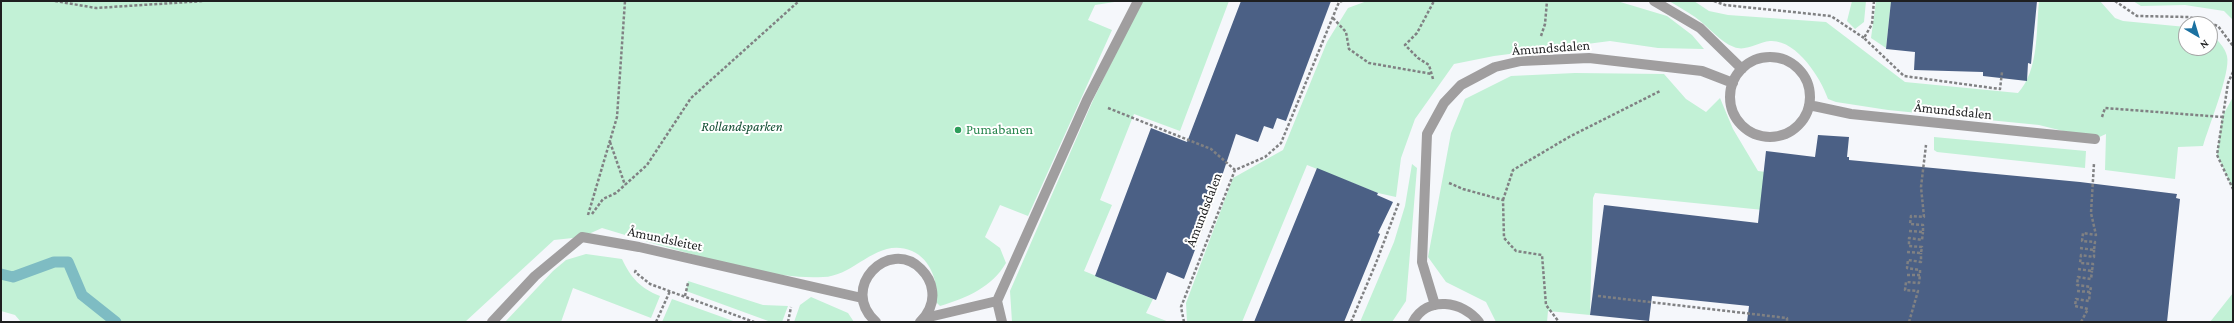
<!DOCTYPE html>
<html>
<head>
<meta charset="utf-8">
<style>
	body { margin:0 }
	#map { position:relative; width:2234px; height:323px; overflow:hidden; background:#f5f7fb; font-family:"Crimson Pro",serif }
	canvas { display:block }
	.frame { position:absolute; inset:0; border:2px solid #1e1f20; pointer-events:none }
	.north { position:absolute; left:2178px; top:16px; width:40px; height:40px; box-sizing:border-box; background:#fff; border:1px solid #a5a5a6; border-radius:50%; rotate:142deg; font-size:11px; font-weight:700; line-height:16px; text-align:center; color:#1e1f20 }
	.north::after { content:''; display:block; margin:auto; width:14px; height:18px; background:#1b71a1; clip-path:polygon(50% 0,100% 100%,50% 72%,0 100%) }
</style>
</head>
<body>
<div id="map">
<canvas width="2234" height="323"></canvas>
<div class="frame"></div>
<div class="north">N</div>
</div>
<script>
const c = document.querySelector('canvas').getContext('2d');
c.lineJoin = 'round';
function paint(path, color) {
  c.fillStyle = color;
  c.fill(path, 'evenodd');
}
function trace(path, color, width, dash) {
  c.strokeStyle = color;
  c.lineWidth = width;
  c.lineCap = dash ? 'butt' : 'round';
  c.setLineDash(dash || []);
  c.stroke(path);
}
function write(font, color, halo, rows, align = 'center') {
  c.font = font + ' "Crimson Pro",serif';
  c.lineWidth = 4;
  c.setLineDash([]);
  c.textBaseline = 'middle';
  c.strokeStyle = halo;
  c.fillStyle = color;
  for (const [text, x, y, turn = 0] of rows) {
    c.save();
    c.translate(x, y);
    c.rotate((+turn || 0) * Math.PI / 180);
    c.textAlign = isNaN(turn) ? turn : align;
    if (halo) c.strokeText(text, 0, 0);
    c.fillText(text, 0, 0);
    c.restore();
  }
}
const green = new Path2D(`
	M1,1H1121L1095,5L1088,20L1112,30L1028,216L1000,205L985,237L1000,248L1006,263C992,287 967,298 940,306L936,302C939,284 931,259 912,251C877,236 856,276 823,277C780,279 740,267 698,256C666,247 634,238 602,228L582,237L554,240L465,322H21L15,315L1,311Z
	M1142,1H1229L1180,131L1134,114L1100,200L1112,205L1084,271L1153,299L1146,313L1169,322H1012L1010,291L1094,98Z
	M1367,1H1617L1667,16L1692,35L1704,49L1658,48L1610,41L1494,56L1454,64L1415,119L1401,158L1396,197L1378,193L1307,165L1242,322H1187L1186,303L1233,178L1283,150L1327,42L1348,8Z
	M1669,1H1694L1709,11L1728,15L1826,22L1905,82L2018,93C2039,70 2036,31 2039,1H2100L2115,18L2123,21L2186,27V48H2210V35C2216,37 2226,49 2227,56C2231,72 2208,128 2203,146L2178,147L2175,179L2105,170L2106,134L2095,139L2039,125L1888,110L1836,102L1828,99C1821,78 1796,39 1770,41C1758,42 1746,52 1734,47C1720,42 1708,26 1695,17C1687,12 1678,6 1669,1Z
	M1852,1H1866L1864,22L1855,29L1847,21Z
	M1876,1H1891L1886,48L1871,38Z
	M2133,1H2233V20L2224,11L2185,5L2141,6Z
	M1575,73L1664,74L1686,99L1706,112L1720,98L1733,129L1758,171L1799,176L1793,213L1595,193L1593,198L1590,315L1548,311L1547,322H1496L1486,302L1446,282L1428,257L1451,133L1465,99L1511,76Z
	M2233,97V189L2217,155L2222,117Z
	M1934,137L2086,151L2085,168L1937,152L1934,150Z
	M1412,164L1417,168L1406,301L1392,322H1360L1394,242L1405,206Z
	M586,254L622,259C631,278 640,288 660,296L651,318L573,288L561,322H505L553,271L566,260Z
	M688,281L763,305L788,306L782,322H771L686,291Z
	M2233,293V322H2210Z
	M811,297L848,313L854,322H794L800,305Z
	M672,299L736,322H662Z`);
const stream = new Path2D(`
	M1,274L13,277L54,262H68L82,295L116,322`);
const building = new Path2D(`
	M1241,1H1331L1286,121L1277,118L1273,129L1264,126L1258,142L1236,134L1216,194L1184,279L1167,272L1156,300L1095,276L1151,128L1187,142Z
	M1891,1H2037L2031,64L2028,63L2027,81L1983,76V72L1914,70L1915,52L1886,49Z
	M1818,135L1849,137L1847,157H1849V160L2080,182L2177,194L2176,198L2180,199L2167,322H1747L1749,306L1652,296L1649,321L1590,315L1604,205L1758,223L1766,151L1815,157Z
	M1317,168L1378,193L1377,195L1393,202L1378,233L1380,234L1367,266L1344,322H1254Z`);
const path = new Path2D(`
	M55,1L96,8L204,1
	M1714,1L1725,5L1831,16L1864,38
	M1874,1L1872,24L1864,38L1904,76L2000,89L2002,72
	M2115,1L2137,16L2189,17L2218,26L2233,46
	M1333,18L1346,32L1349,49L1369,63L1432,74
	M1541,36L1545,24L1547,1
	M2233,72L2228,83L2217,155L2233,189
	M1433,79L1429,65L1418,58L1405,45L1417,33L1434,1
	M1108,108L1211,149L1235,170
	M2102,117L2105,108L2222,117
	M610,142L625,185
	M1449,183L1463,189L1503,200L1504,238L1516,251L1542,255L1546,305L1559,322
	M1503,200L1513,170L1569,137L1660,91
	M592,214L603,199L616,193L647,165L691,98L799,1
	M588,215L617,117L625,1
	M1909,231L1923,232V225L1910,224L1911,216L1924,217L1921,187L1926,145
	M2080,248L2094,250L2095,242L2082,241L2083,233L2096,235L2091,213L2094,163
	M1907,252L1921,253L1922,247L1909,246V238L1922,240L1923,232
	M2078,269L2092,271L2093,264L2080,263L2081,255L2094,257V250
	M636,270L635,272L650,284L754,322
	M1907,275H1920V270L1907,268L1908,260L1921,262V253
	M2077,291L2090,292L2091,287L2077,285L2078,277L2091,279L2092,271
	M685,296L688,283
	M1598,296L1787,318V322
	M656,322L670,291
	M788,322L791,307
	M1184,322L1181,307L1235,170L1265,157L1281,143L1339,2L1342,1
	M1351,322L1376,263L1399,202
	M1909,322L1918,291L1905,290L1906,282L1919,283L1920,275
	M2081,322L2088,309L2075,306L2076,299L2089,301L2090,292`);
const minor = new Path2D(`
	M1654,1L1700,28L1742,69
	M1730 97a40 40 0 1 1 80 0a40 40 0 1 1-80 0Z
	M1809,105L1851,114L2095,139
	M1435,305L1422,262L1427,134L1444,103L1461,85L1495,67L1521,61L1589,58L1702,71L1733,83
	M925,318L997,301
	M492,322L535,276L582,237L639,247L862,298
	M876,322C838,288 889,237 921,269C927,275 931,281 932,290C934,302 929,313 920,322
	M1002,322L997,301L1087,100L1138,1
	M1413,322C1427,295 1463,301 1479,322`);
const markers = [
	[958,130,4,"#2e9e5b"]
];
const streetNames = [
	["Åmundsdalen",1551,48,-4],
	["Åmundsdalen",1953,111,6],
	["Åmundsdalen",1204,210,-69],
	["Åmundsleitet",665,239,12]
];
const parkNames = [
	["Rollandsparken",742,127]
];
const leisureNames = [
	["Pumabanen",966,130]
];
paint(green, '#c2f1d6');
trace(stream, '#7ebcc3', 11);
paint(building, '#4b6085');
trace(path, '#808183', 2.5, [3, 2]);
trace(minor, '#a09e9f', 10);
for (const [x, y, r, color] of markers) {
  const dot = new Path2D();
  dot.arc(x, y, r, 0, 2 * Math.PI);
  c.fillStyle = color;
  c.fill(dot);
  trace(dot, '#fff', 1.5);
}
write('14px', '#1e1f20', '#fff', streetNames);
write('italic 14px', '#114d32', '#fff', parkNames);
write('14px', '#27864d', '#fff', leisureNames, 'left');
</script>
</body>
</html>
